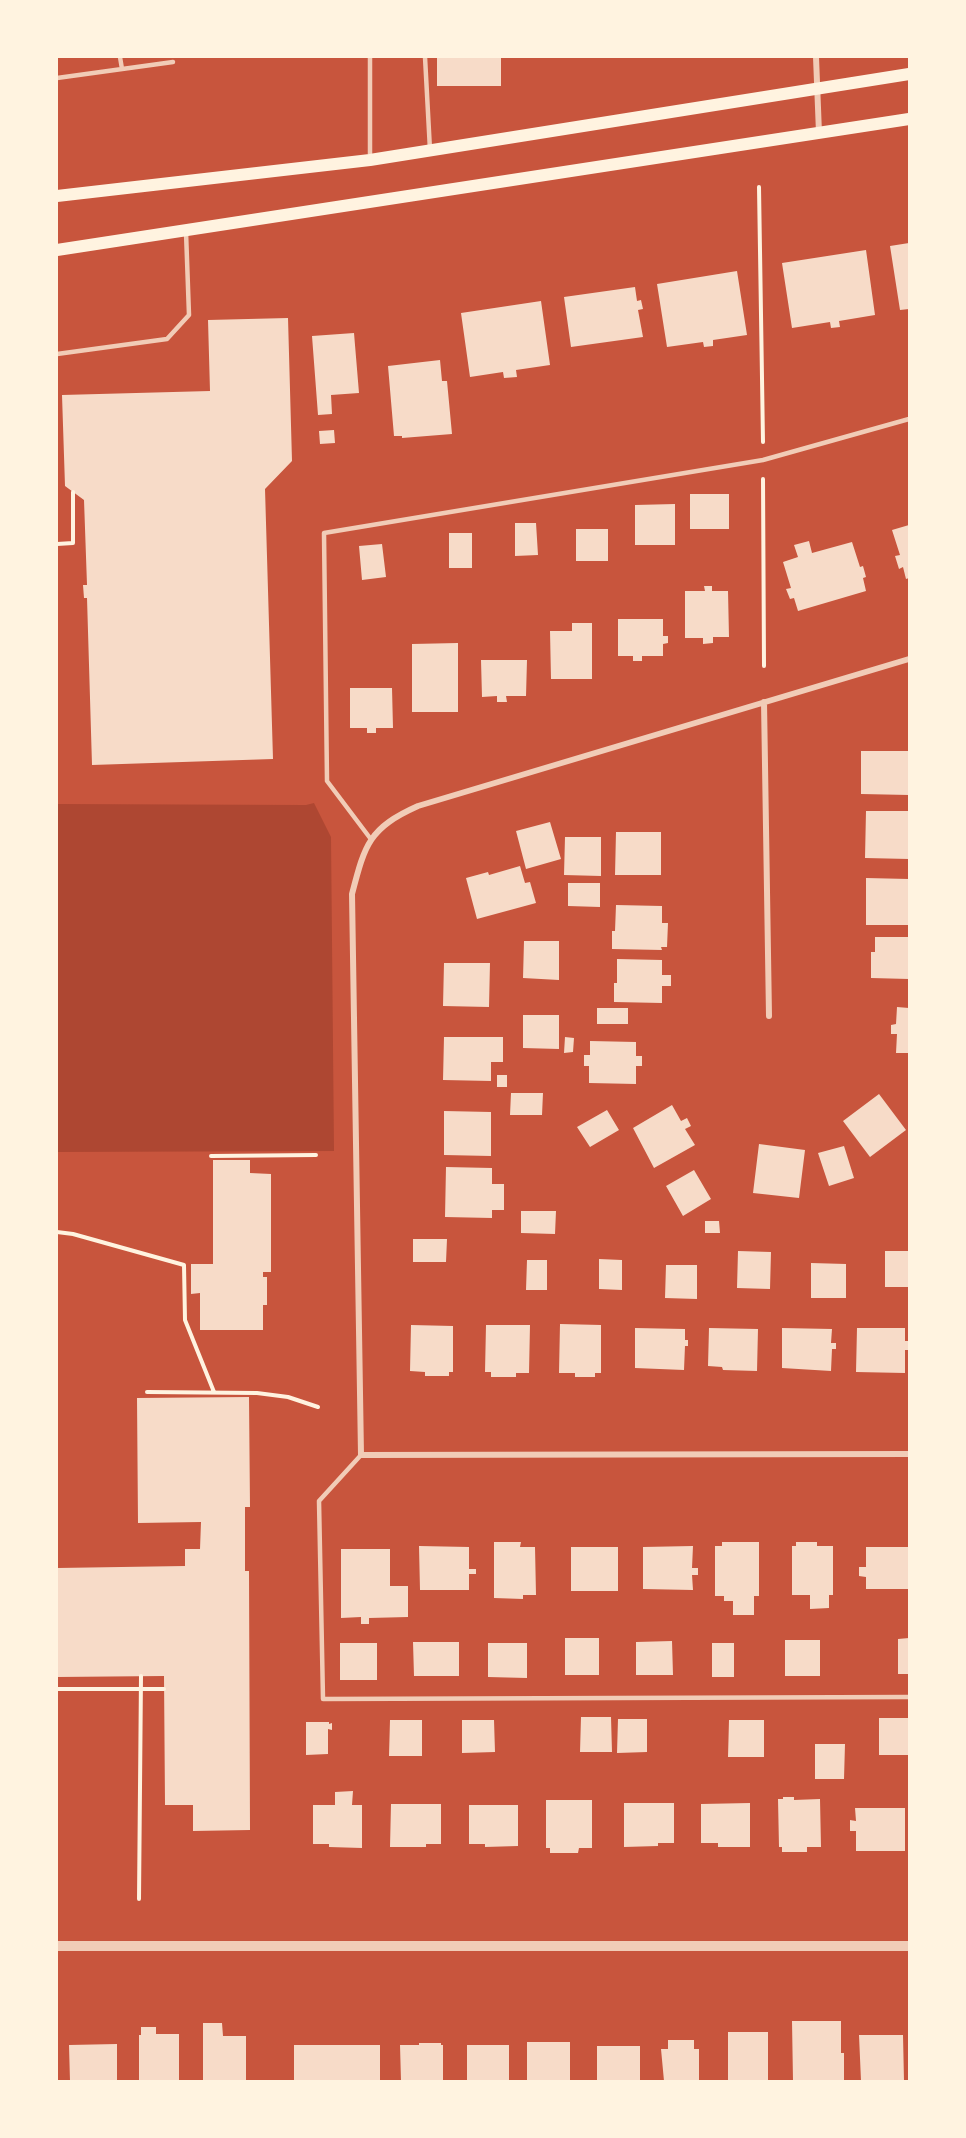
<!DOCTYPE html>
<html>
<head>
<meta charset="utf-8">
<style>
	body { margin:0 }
	#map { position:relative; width:966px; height:2138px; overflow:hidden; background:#c8553d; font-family:Poppins,sans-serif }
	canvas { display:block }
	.frame { position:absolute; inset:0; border:58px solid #fff3e0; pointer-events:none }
</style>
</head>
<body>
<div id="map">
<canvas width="966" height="2138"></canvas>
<div class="frame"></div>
</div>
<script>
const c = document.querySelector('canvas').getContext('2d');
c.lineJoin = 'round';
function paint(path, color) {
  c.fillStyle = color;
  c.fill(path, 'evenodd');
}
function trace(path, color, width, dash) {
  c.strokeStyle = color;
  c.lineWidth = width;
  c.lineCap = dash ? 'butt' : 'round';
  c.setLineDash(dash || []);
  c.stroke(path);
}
const green = new Path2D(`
	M314,803L331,837L334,1151L57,1152V804L306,805Z`);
const building = new Path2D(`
	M437,57H501V86H437Z
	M909,243V309L900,310L890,246Z
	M866,250L875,315L839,321L840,327L831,328L830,322L792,328L782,263Z
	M737,271L747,335L713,340V346L704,347L703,342L667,347L657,284Z
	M635,287L637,301L641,300L643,309L638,310L643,337L571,347L564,297Z
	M541,301L550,365L516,370L517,377L504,378L503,372L470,377L461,313Z
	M288,318L292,461L265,489L273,759L92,765L87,598H84L83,585H87L84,500L65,486L62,395L210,391L208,320Z
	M354,333L359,393L331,395L332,414L318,415L312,336Z
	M440,360L442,381H447L452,434L402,438V436H394L388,366Z
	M334,430L335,443L320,444L319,431Z
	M690,494H729V529H690Z
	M675,504V545H635V505Z
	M515,523H536L538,555L515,556Z
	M909,525V578L906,579L903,567L899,569L895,556L900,555L892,530Z
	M576,529H608V561H576Z
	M449,533H472V568H449Z
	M809,541L812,553L852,542L860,567L863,566L866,577L863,578L866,591L798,611L794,598L790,599L786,589L791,588L783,562L798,557L794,545Z
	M382,544L386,577L362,580L359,546Z
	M704,586H712V591H728L729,637H713V643L703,644V638H685V591H705Z
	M618,619H663V636H668V643L663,644V656H642V661H633V656H618Z
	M572,623H592V679H551L550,631H572Z
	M458,643V712H412V644Z
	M481,660H527L526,696H506L507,702H497V696L482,697Z
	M350,688H392L393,728H376V733H367V728H350Z
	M861,751H909V795L861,794Z
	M866,811H909V859L865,858Z
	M550,822L561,859L526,869L516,831Z
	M616,832H661V875H615Z
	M565,837H601V876L564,875Z
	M520,866L525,883L530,882L536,903L477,919L466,878L488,872L489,875Z
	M866,878L909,879V925H866Z
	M568,883H600V907L568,906Z
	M616,905L662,906V923H668L667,947H661L662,950L612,949V931H615Z
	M875,937H909V979L871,978V952H875Z
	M524,941H559V980L523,978Z
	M617,959L662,960V975H671V986H662V1003L614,1002V983H617Z
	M444,963H490L489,1007L443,1006Z
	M897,1007L909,1008V1053H896L897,1034H891V1025L896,1024Z
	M597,1008H628V1024H597Z
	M523,1015H559V1049L523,1048Z
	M444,1037H503V1062H491V1081L443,1080Z
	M565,1037L574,1038L573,1052L564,1053Z
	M590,1041L636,1042V1056H642V1066H636V1084L589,1083V1066H584V1055H590Z
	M497,1075H507V1087H497Z
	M511,1093H543L542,1115H510Z
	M879,1094L906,1130L870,1157L843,1121Z
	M672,1105L681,1121L687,1118L691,1126L685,1129L695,1145L654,1168L633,1128Z
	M607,1110L619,1130L590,1147L577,1127Z
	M444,1111L491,1112V1156L444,1155Z
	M759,1144L805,1150L799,1198L753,1193Z
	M844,1146L854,1178L829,1186L818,1153Z
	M213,1160H250V1173L271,1174V1272H263V1277H267V1305H263V1330H200V1293L191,1294V1264H213Z
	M446,1167L492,1168V1184H504V1210H492V1218L445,1217Z
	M694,1170L711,1199L683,1216L666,1186Z
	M521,1211H556L555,1234L521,1233Z
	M705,1221H719L720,1233H705Z
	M413,1239H447L446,1262H413Z
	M738,1251L771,1252L770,1289L737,1288Z
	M885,1251H909V1287H885Z
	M599,1259L622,1260V1290L599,1289Z
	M527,1260H547V1290H526Z
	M811,1263L846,1264V1298H811Z
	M666,1265H697V1299L665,1298Z
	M560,1324L601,1325V1373H595V1377H575V1373H559Z
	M411,1325L453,1326V1372H449V1376H425V1372L410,1371Z
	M486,1325H530L529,1373H516V1377H491V1372H485Z
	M635,1328L685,1329V1340H688V1346H685L684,1370L635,1368Z
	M709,1328L758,1329L757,1371L723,1370L722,1367L708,1366Z
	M782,1328L832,1329L831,1343H836V1349H832L831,1371L782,1368Z
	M857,1328H905V1341H909V1350H905V1373L856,1372Z
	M249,1397L250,1507H245V1571H249L250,1830L193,1831V1805H165L164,1676L57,1677V1568L185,1566V1549H200L201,1522L138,1523L137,1398Z
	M494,1542H521L520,1547H535L536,1595H523V1599L494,1598Z
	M722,1542H759V1596H754V1615H733V1601H724V1596H715V1546H722Z
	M796,1542H817V1546H833V1595H829V1608L810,1609V1595H792V1546H796Z
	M419,1546L469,1547V1569H476V1574H469V1590H420Z
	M693,1546L692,1568H698V1575H692L693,1590L643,1589V1547Z
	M571,1547H618V1591H571Z
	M866,1547H909V1589H866V1577L859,1576V1567H866Z
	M341,1549H390V1586H408V1617L369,1618V1624H361V1617L341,1618Z
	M565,1638H599V1675H565Z
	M909,1638V1674H898V1639Z
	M785,1640H820V1676H785Z
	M672,1641L673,1675H636V1642Z
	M413,1642H459V1676H414Z
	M340,1643H377V1680H340Z
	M488,1643H527V1678L488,1677Z
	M712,1643H734V1677H712Z
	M581,1717H611L612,1752H580Z
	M879,1718H909V1755H879Z
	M618,1719H647V1752L617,1753Z
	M390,1720H422V1756H389Z
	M462,1720H494L495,1752L462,1753Z
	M729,1720H764V1757H728Z
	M306,1722H329V1724L332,1723V1730L328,1729V1754L306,1755Z
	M815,1744H845L844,1779H815Z
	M353,1791L352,1805H362V1848L329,1847V1844H313V1805H335V1792Z
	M783,1797H794V1800L820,1799L821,1847H807V1852H782V1847H779L778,1799H783Z
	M546,1800H592V1848H579L578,1853H550V1848H546Z
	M624,1803H674V1843H658V1846L624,1847Z
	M750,1803V1847H718V1843H701V1804Z
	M391,1804H441V1844H426V1847H390Z
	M469,1805H518V1846L485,1847V1844H469Z
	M855,1808H905V1851H856V1831H850V1820L856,1821Z
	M792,2021H841V2053H844V2081H793Z
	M203,2023H222L223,2036H246V2081H203Z
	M141,2027H156V2034H179V2081H139V2035H141Z
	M728,2032H768V2081H728Z
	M859,2035H903L904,2081H861Z
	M668,2040H694V2049H699V2081H664L661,2049H668Z
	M527,2042H570V2081H527Z
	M419,2043H441V2045H443V2081H401L400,2045H419Z
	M117,2044V2081H70L69,2045Z
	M294,2045H380V2081H294Z
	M467,2045H509V2081H467Z
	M597,2046H640V2081H597Z`);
const path = new Path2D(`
	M759,187L763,442
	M763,479L764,666
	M57,544L73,543V492
	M211,1156L316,1155
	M57,1232L73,1234L184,1265L185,1320L214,1392
	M147,1392L257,1393L288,1397L318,1407
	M57,1689H164
	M139,1899L141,1676`);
const service = new Path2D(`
	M120,57L122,69
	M425,57L430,150
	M57,78L173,62
	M370,160V57
	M57,354L167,339L189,315L186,232
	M370,838L327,781L324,533L763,460L909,419
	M361,1455L319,1501L323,1699L909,1697`);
const minor = new Path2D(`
	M816,57L819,133
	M909,659L418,806C369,828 365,844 352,894L361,1455L909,1454
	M764,702L769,1016`);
const tertiary = new Path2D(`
	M57,1946H909`);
const secondary = new Path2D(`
	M57,196L370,160L909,74
	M57,250L909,119`);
paint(green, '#ae4732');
paint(building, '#f7dbc8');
trace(path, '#fff3e0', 4);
trace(service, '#f1ccb7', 4.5);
trace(minor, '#f1ccb7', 6);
trace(tertiary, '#f1ccb7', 10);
trace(secondary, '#fff3e0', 12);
</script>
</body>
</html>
